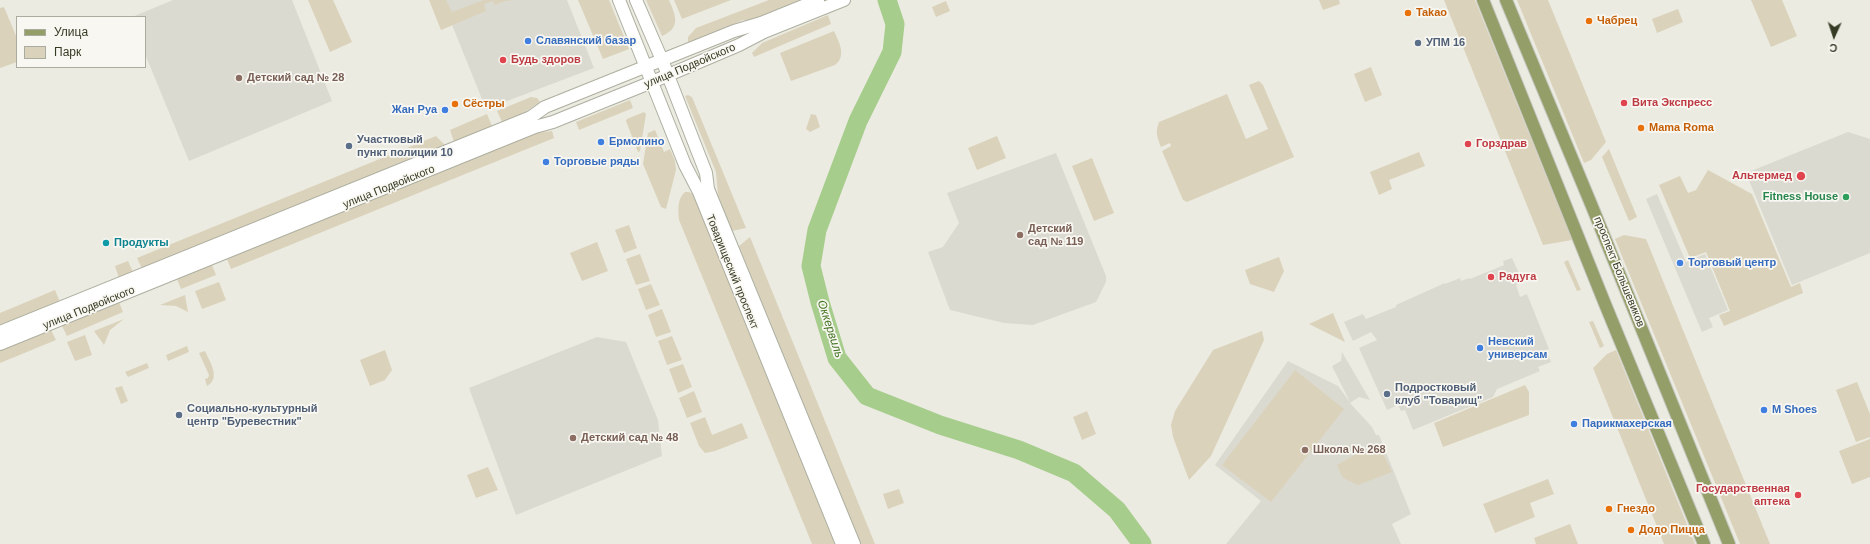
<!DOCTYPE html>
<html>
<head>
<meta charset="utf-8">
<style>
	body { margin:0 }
	#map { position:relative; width:1870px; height:544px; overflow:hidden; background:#ebebe1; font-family:Arial,sans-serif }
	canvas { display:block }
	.legend { position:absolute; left:16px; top:16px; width:130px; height:52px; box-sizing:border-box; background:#f8f7f2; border:1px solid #aaac9f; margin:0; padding:5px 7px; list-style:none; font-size:12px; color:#363b23 }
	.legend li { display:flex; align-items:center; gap:8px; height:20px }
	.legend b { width:20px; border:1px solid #aaac9f }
	.north { position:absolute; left:1814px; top:16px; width:40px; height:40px; -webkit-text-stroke:3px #f8f7f2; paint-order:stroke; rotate:183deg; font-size:11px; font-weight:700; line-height:16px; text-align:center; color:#363b23 }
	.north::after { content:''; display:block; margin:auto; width:14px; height:18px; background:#363b23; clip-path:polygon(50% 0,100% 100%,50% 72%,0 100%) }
</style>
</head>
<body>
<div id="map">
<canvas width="1870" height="544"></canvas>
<ul class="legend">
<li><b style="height:5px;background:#949e68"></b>Улица</li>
<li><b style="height:11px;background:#dbd2bb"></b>Парк</li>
</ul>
<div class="north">С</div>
</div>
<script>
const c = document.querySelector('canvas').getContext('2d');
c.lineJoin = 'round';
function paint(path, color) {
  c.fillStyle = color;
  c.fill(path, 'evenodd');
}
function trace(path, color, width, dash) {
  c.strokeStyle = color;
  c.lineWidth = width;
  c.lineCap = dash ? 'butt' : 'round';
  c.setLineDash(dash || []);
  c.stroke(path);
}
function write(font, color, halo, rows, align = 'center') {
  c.font = font + ' Arial,sans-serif';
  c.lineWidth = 3.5;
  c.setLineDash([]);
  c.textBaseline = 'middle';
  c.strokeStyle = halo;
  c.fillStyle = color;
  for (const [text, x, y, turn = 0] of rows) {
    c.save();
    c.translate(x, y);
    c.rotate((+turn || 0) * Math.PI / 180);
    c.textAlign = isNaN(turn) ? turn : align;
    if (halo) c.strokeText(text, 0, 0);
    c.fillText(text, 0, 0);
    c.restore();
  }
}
const built = new Path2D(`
	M173,0H292L332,101L189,161L145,54V17H132Z
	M442,0H567L594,68L486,109Z
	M1848,132L1870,139V253L1792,285L1746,173Z
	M1056,153L1106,276V282L1096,302L1033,325L1004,323L950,310L928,252L943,247L959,223L947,193Z
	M1657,194L1686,262L1705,254L1728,310L1709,318L1713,327L1702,332L1646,199Z
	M1512,258L1523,282L1516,285L1520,297L1527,294L1549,349L1546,350L1551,362L1538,367L1540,371L1497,389L1493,397L1413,430L1405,410L1401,411L1398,405L1387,410L1359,348L1377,340L1371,332L1353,341L1344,322L1363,314L1366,319L1396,307V305L1445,283V284L1460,278L1461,281L1469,278L1470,279L1497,268L1504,265L1503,261Z
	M597,337L626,342L658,420L662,456L516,515L469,388Z
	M1342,352L1370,400L1359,397L1350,403L1372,427L1376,435H1379L1411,514L1392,524L1401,544H1226L1261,501L1215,465L1288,361L1338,386L1350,402L1332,366L1341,361Z`);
const green = new Path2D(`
	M308,0H333L352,42L330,52Z
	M429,0H446L452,12L484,0H514L505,1L495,5L493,1L484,4L486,11L441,30Z
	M578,0H609L629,49L603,59Z
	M646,0H669C676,16 681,28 662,36Z
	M674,0H731L682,19Z
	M769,0H805L752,20H743L688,43V37L696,28Z
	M1319,0H1339L1340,4L1323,10Z
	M1444,0H1475L1572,240L1543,245Z
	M1517,0H1548L1606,142L1591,160L1584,163Z
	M1751,0H1782L1797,36L1771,47Z
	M946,1L950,11L936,17L932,7Z
	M4,7L17,38V62L0,68V8Z
	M1678,9L1683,22L1657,33L1652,19Z
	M828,15L831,24L754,57L752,53L762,43Z
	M834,31C839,42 847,56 835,65L791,81L780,53Z
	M1371,67L1382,95L1365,102L1354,74Z
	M1259,81L1263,85L1294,157L1187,202L1183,200L1162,151L1171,146L1170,143L1161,147C1157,137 1155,132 1159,122L1227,94L1246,139L1268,129L1249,85Z
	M688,95L692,97L746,228L732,231L718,195L716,172L685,96Z
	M531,97L537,98L540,102L522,114L502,122L497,111Z
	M630,100L633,108L579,130L576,122Z
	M644,112L646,114L640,151L638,152L626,121L627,119Z
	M487,114L492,126L454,142L450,130Z
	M811,114L816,115L820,127L810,132L806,129Z
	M655,130L664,152L670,149L675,161L676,170L666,209L661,207L643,164L648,133Z
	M552,131L554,138L231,269L227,259L536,133Z
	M436,136L445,145L142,269L137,258Z
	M997,136L1006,158L977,170L968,148Z
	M1609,149L1637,217L1629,221L1602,157Z
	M1419,152L1425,166L1389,180L1392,189L1379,195L1370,172Z
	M1092,158L1114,213L1094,221L1072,166Z
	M1708,170L1752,194L1791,287L1800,283L1803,293L1724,326L1719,315L1730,311L1706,252L1690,258L1659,185L1680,176L1688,193L1696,190Z
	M685,192H689L693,194L835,544H812L679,220C678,210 677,199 685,192Z
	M629,225L637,248L624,253L615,230Z
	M1624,235L1646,239L1770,544H1740L1615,239Z
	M750,237L875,544H861L739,246Z
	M597,242L608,271L582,281L570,253Z
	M640,254L650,281L636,285L626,259Z
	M1279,257L1284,271L1274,292L1250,284L1245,270Z
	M1568,260L1581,290L1577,291L1564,262Z
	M128,261L133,272L119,278L115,266Z
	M212,265L216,275L181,289L177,279Z
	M219,282L226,300L202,309L195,291Z
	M651,284L660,305L646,310L638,289Z
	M55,290L60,302L0,326V313Z
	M185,295L188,312L176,306L160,305Z
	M119,302L123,312L67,336L62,326Z
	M662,309L671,332L656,337L648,315Z
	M1333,313L1345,342L1309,324Z
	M124,319L110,330L104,345L94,331Z
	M1593,321L1604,346L1600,348L1589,322Z
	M51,330L56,340L0,363V351Z
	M1262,331L1264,340L1211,456L1189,480L1173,437L1171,425L1175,411L1213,350Z
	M85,335L92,355L75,361L67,342Z
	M672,336L682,360L667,365L658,341Z
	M187,346L189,352L168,361L166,355Z
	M385,350L392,370L385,380L370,386L360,360Z
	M1616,350L1695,544H1664L1593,368L1607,354Z
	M205,351C210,362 221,378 207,386L205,379L208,378L209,375L199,353Z
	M147,363L149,368L128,377L125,372Z
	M683,364L692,387L678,393L669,369Z
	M1295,370L1344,409L1271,502L1222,465Z
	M1857,382L1870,414V437L1856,442L1836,390Z
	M1525,385L1529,392V415L1443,447L1434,423Z
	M122,386L128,401L121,404L115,388Z
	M694,391L702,412L687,418L679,398Z
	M1087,411L1096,434L1082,440L1073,417Z
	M705,417L712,435L742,423L748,438L715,451L705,453L699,446L690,423Z
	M1870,439V477L1852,484L1839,451Z
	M1380,447L1392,472L1358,485L1343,478L1337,465L1356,454Z
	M488,467L498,490L476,498L467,475Z
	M1548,479L1554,494L1530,503L1535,517L1495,533L1483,504Z
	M899,489L904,503L888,509L883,494Z
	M1570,524L1578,544H1536L1534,538Z`);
const river = new Path2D(`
	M887,0L895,24L892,52L858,121L817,230L811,266L820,302L837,358L867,396L940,425L1019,450L1074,473L1117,510L1142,544`);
const tertiary = new Path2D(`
	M619,0L685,165L699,192L842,544
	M636,0L662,60L706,173L708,189L854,544
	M0,332L531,117L545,107L734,31L761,23L818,0
	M0,344L535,127L553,122L652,82L739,45L764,32L844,0`);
const primary = new Path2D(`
	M1483,0L1605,304L1704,544
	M1506,0L1591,204L1729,544`);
const markers = [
	[1408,13,4,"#e8710a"],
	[1589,21,4,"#e8710a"],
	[528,41,4,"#3f7fe0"],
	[1418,43,4,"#5c6f8a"],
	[503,60,4,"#e0444e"],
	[239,78,4,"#8d6e63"],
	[1624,103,4,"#e0444e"],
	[455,104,4,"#e8710a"],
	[445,110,4,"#3f7fe0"],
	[1641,128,4,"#e8710a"],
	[601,142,4,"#3f7fe0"],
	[1468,144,4,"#e0444e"],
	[349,146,4,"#5c6f8a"],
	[546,162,4,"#3f7fe0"],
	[1801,176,5,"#e0444e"],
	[1846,197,4,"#2e9e5b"],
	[1020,235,4,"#8d6e63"],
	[106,243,4,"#0f9aa8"],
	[1680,263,4,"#3f7fe0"],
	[1491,277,4,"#e0444e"],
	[1480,348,4,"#3f7fe0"],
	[1387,394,4,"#5c6f8a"],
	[1764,410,4,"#3f7fe0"],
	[179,415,4,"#5c6f8a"],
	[1574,424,4,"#3f7fe0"],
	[573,438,4,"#8d6e63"],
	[1305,450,4,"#8d6e63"],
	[1798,495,4,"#e0444e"],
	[1609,509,4,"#e8710a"],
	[1631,530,4,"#e8710a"]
];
const foodNames = [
	["Takao",1416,13],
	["Чабрец",1597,21],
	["Сёстры",463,104],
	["Mama Roma",1649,128],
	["Гнездо",1617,509],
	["Додо Пицца",1639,530]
];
const shopNames = [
	["Славянский базар",536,41],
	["Жан Руа",437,110,"right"],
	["Ермолино",609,142],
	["Торговые ряды",554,162],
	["Торговый центр",1688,263],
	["Невский",1488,342],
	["универсам",1488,355],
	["M Shoes",1772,410],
	["Парикмахерская",1582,424]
];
const serviceNames = [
	["УПМ 16",1426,43],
	["Участковый",357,140],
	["пункт полиции 10",357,153],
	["Подростковый",1395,388],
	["клуб \"Товарищ\"",1395,401],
	["Социально-культурный",187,409],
	["центр \"Буревестник\"",187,422]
];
const healthNames = [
	["Будь здоров",511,60],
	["Вита Экспресс",1632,103],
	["Горздрав",1476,144],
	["Альтермед",1792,176,"right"],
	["Радуга",1499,277],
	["Государственная",1790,489,"right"],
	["аптека",1790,502,"right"]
];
const streetNames = [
	["улица Подвойского",690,66,-23],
	["улица Подвойского",389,187,-22],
	["Товарищеский проспект",732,272,68],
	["проспект Большевиков",1619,272,68],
	["улица Подвойского",89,308,-22]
];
const educationNames = [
	["Детский сад № 28",247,78],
	["Детский",1028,229],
	["сад № 119",1028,242],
	["Детский сад № 48",581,438],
	["Школа № 268",1313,450]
];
const leisureNames = [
	["Fitness House",1838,197]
];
const cultureNames = [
	["Продукты",114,243]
];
const waterNames = [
	["Оккервиль",830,329,72]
];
paint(built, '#dbdad0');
paint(green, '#dbd2bb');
trace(river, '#a6cd8c', 19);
trace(tertiary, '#adafa0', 14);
trace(primary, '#c7c8c1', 14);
trace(tertiary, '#fff', 12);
trace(primary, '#949e68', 12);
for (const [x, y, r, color] of markers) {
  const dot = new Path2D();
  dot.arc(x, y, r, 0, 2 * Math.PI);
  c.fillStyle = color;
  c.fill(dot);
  trace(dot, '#f8f7f2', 1.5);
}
write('bold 11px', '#c56008', '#f8f7f2', foodNames, 'left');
write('bold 11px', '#366cbe', '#f8f7f2', shopNames, 'left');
write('bold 11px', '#4e5e75', '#f8f7f2', serviceNames, 'left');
write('bold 11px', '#be3a42', '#f8f7f2', healthNames, 'left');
write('11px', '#363b23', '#f8f7f2', streetNames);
write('bold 11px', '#785e54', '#f8f7f2', educationNames, 'left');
write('bold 11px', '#27864d', '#f8f7f2', leisureNames, 'right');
write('bold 11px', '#0d838f', '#f8f7f2', cultureNames, 'left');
write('italic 12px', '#417320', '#f8f7f2', waterNames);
</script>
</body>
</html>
